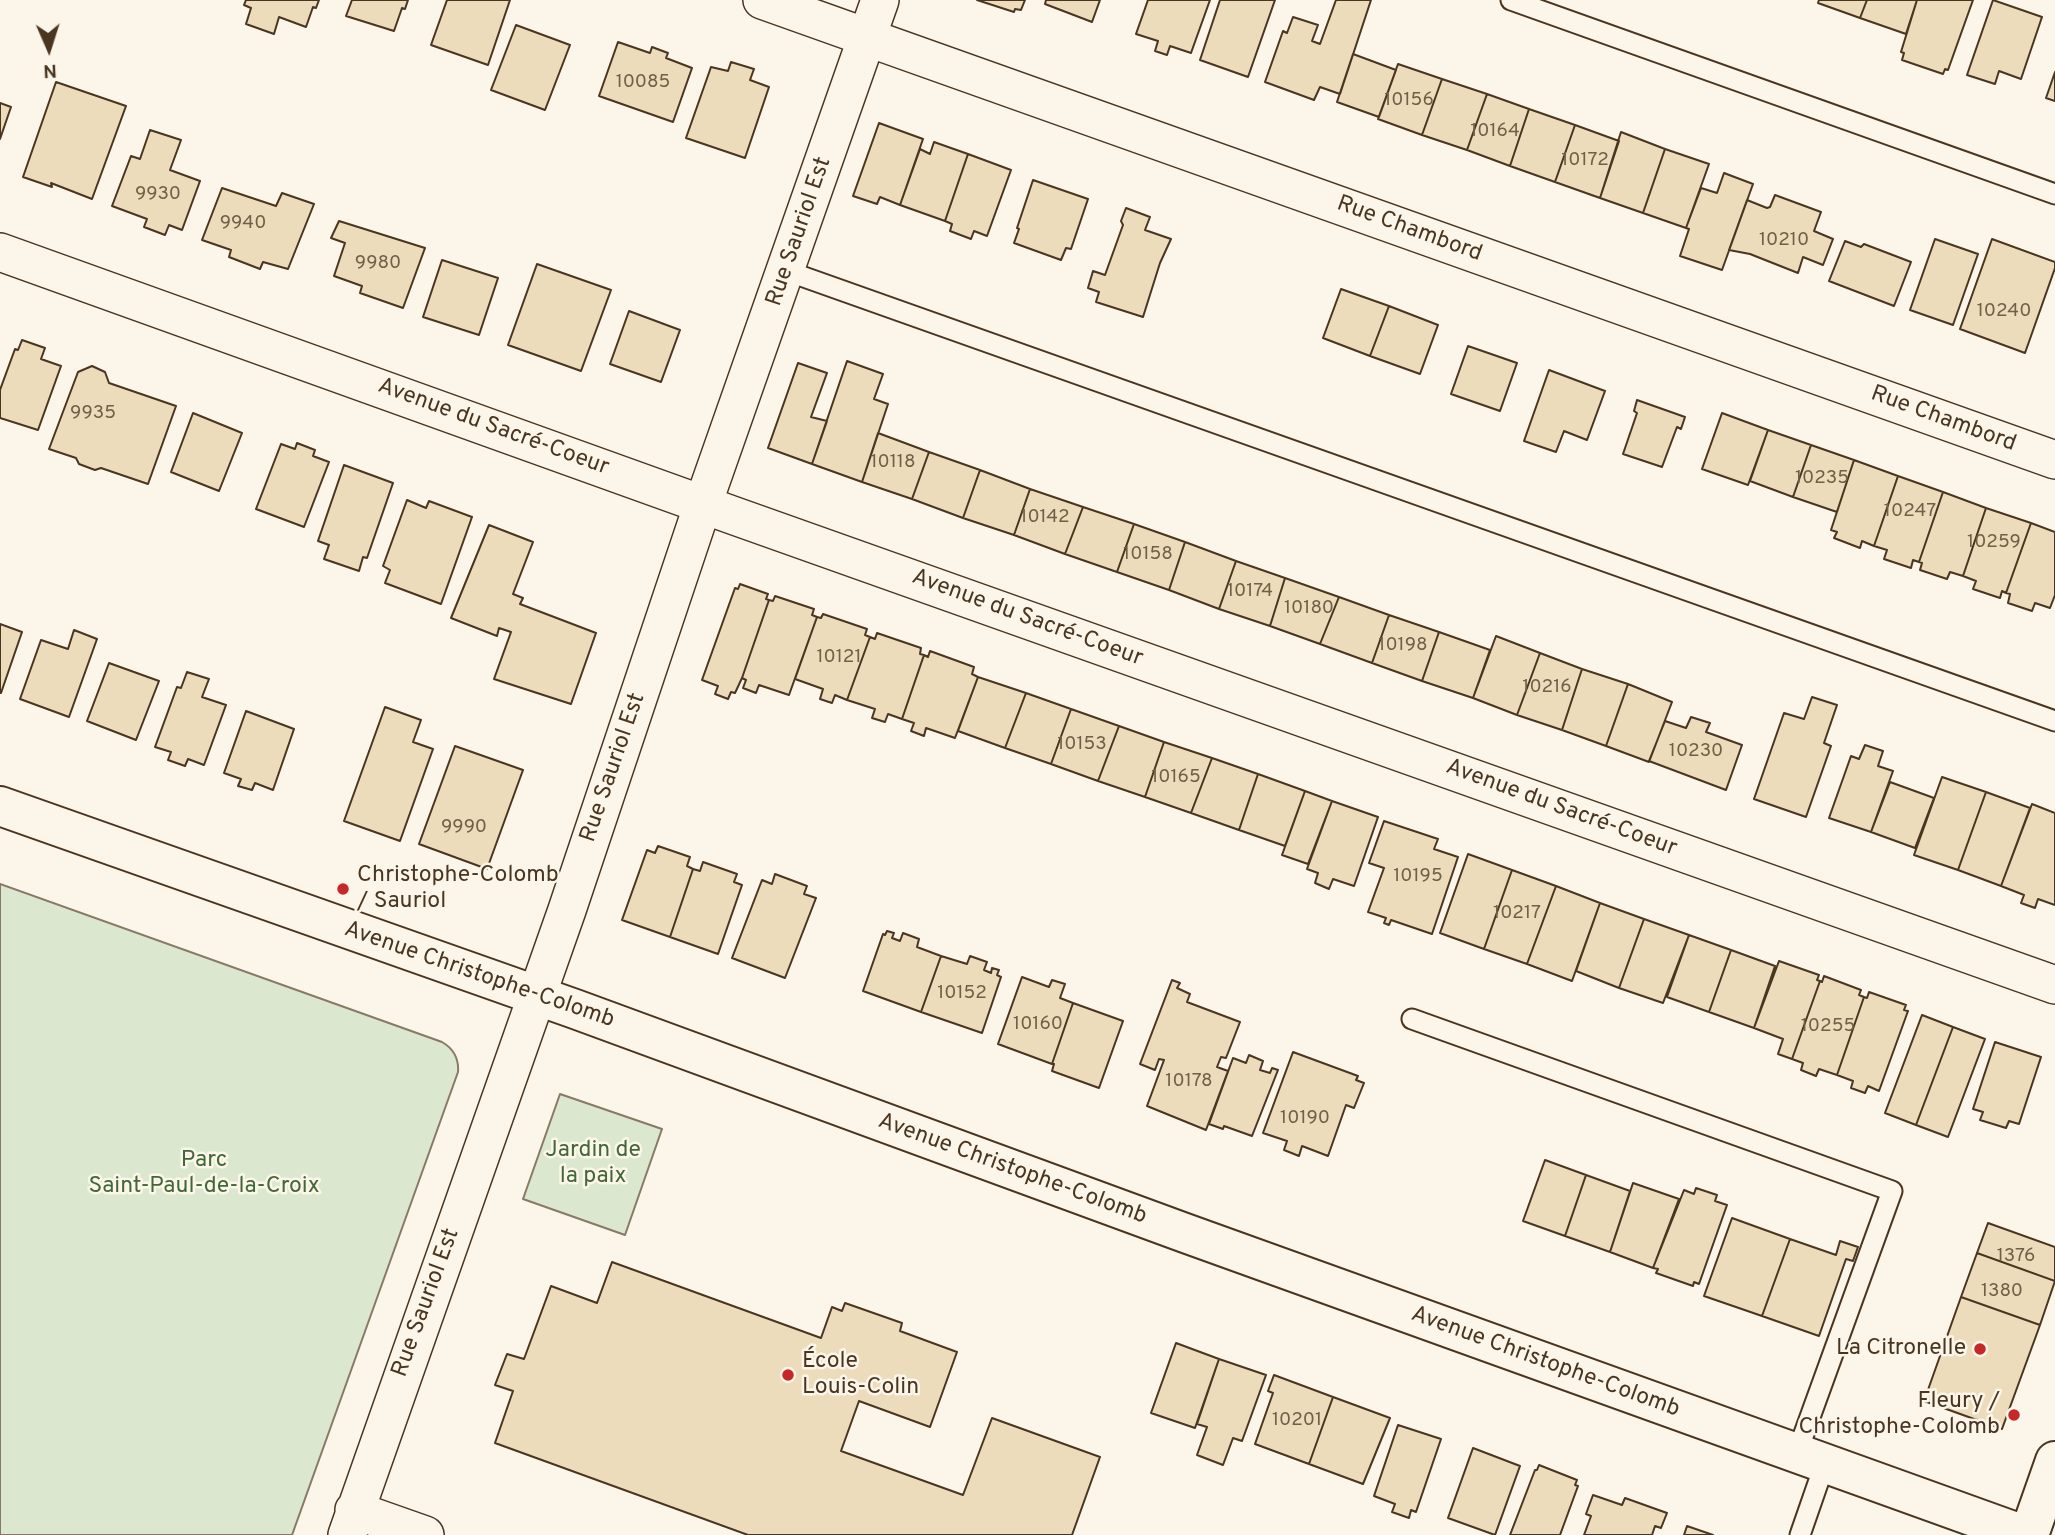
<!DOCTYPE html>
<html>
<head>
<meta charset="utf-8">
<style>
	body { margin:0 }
	#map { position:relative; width:2055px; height:1535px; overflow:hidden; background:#fbf6e9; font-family:Overpass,sans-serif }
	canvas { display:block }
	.north { position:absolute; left:14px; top:14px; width:70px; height:70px; -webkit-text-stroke:5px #fbf6e9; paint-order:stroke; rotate:177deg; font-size:19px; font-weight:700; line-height:28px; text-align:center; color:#4a3520 }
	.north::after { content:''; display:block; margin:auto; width:24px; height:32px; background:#4a3520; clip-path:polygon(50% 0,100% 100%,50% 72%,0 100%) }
</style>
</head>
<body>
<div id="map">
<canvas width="2055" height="1535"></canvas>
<div class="north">N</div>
</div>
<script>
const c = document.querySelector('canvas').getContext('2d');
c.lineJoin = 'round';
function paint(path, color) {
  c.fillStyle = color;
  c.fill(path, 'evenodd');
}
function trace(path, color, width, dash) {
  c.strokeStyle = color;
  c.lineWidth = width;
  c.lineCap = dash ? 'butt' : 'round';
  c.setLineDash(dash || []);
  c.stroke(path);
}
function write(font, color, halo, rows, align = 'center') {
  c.font = font + ' Overpass,sans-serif';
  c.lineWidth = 5;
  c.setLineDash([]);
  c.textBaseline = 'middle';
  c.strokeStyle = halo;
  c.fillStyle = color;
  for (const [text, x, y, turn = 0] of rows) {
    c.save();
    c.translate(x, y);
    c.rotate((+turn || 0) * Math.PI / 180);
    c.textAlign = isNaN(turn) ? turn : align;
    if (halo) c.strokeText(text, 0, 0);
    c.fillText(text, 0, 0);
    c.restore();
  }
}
const green = new Path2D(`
	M0,884L442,1042C454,1049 459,1059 458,1072L292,1535H0Z
	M560,1094L662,1129L625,1235L523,1199Z`);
const building = new Path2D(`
	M246,0H319L316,8L313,7L306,27L279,17L274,34L246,24L251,8L244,5Z
	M352,0H408L405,9L402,8L394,31L346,16Z
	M447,0H510L488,65L431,45Z
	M977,0H1025L1021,10L1015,9L1014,12Z
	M1046,0H1100L1092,22L1045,4Z
	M1148,0H1210L1191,53L1170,46L1167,55L1155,51L1158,41L1136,34Z
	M1220,0H1275L1248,77L1200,60Z
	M1336,0H1371L1340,94L1320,87L1314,100L1265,82L1283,31L1287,33L1293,17L1318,25L1312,41L1320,44Z
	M1819,0H1867L1860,18L1818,3Z
	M1867,0H1917L1906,34L1860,18Z
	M1917,0H1973L1948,70L1945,69L1943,74L1902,60L1904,53L1901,52Z
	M1993,0L2042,17L2021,79L1999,71L1995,84L1967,75Z
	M516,25L570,45L545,110L491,90Z
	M618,42L650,53L652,47L668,53L666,58L692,68L673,122L599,96Z
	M1353,54L1396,70L1379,117L1337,102Z
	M731,62L754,69L750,80L769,87L745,158L686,138L711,67L728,71Z
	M1398,64L1442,79L1422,135L1378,119Z
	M2055,72V101L2046,98Z
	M1442,79L1487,94L1467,150L1422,135Z
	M56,82L126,106L92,199L51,183L52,187L23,177Z
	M1487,94L1529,109L1510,166L1467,150Z
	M0,103L11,107L0,139Z
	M1529,109L1575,125L1555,182L1510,166Z
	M879,123L923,139L900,205L880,197L877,204L853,196Z
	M1575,125L1619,141L1600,198L1555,182Z
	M150,130L181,140L170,170L200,181L182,230L169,225L165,235L144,227L147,219L112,206L131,156L140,159Z
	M1621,132L1665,149L1643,213L1600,198Z
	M934,142L968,154L945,221L900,205L920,149L930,154Z
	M1665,149L1709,164L1686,228L1643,213Z
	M968,154L1011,170L987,236L974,231L971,239L950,231L952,224L945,221Z
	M1724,173L1753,184L1722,270L1680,256L1689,229L1686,228L1701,188L1717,193Z
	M1033,180L1088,199L1071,249L1066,248L1061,260L1014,243L1019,229L1017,228Z
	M222,188L276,206L282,193L314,204L288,269L263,262L260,269L229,257L231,250L202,240Z
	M1775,195L1821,212L1814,231L1833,239L1823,265L1803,257L1798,273L1750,254L1729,250L1747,200L1767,208L1770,207Z
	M1126,208L1150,217L1145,230L1171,239L1160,263L1143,317L1096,302L1099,292L1088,288L1093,271L1105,275L1123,225L1121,221Z
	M339,221L425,248L403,308L360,293L362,286L334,276L345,243L331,238Z
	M1935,239L1978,254L1953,325L1910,310Z
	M1992,239L2055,262V268L2025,353L1960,329Z
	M1845,241L1861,247L1864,244L1911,262L1894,306L1829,281Z
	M442,260L498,278L479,335L423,317Z
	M537,264L611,290L581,371L508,345Z
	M1341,289L1389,306L1370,356L1323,338Z
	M1389,306L1438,325L1420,374L1370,356Z
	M629,311L680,330L661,382L610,364Z
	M22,340L45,348L41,359L61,366L38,430L0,418V390L15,349L18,350Z
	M1468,346L1517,363L1500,411L1451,394Z
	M847,361L883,374L874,399L888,404L862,482L812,464Z
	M798,363L827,373L811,417L827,421L812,464L768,448Z
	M92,366L105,372L109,383L176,406L148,484L101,468L95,470L79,464L76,458L49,449L78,372Z
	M1549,370L1605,391L1587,440L1564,431L1556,452L1524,441Z
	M1637,400L1685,417L1681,429L1677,427L1662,467L1623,454L1637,413L1634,411Z
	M193,413L242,433L219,491L171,472Z
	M1722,413L1768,430L1748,485L1702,469Z
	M1768,430L1811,445L1793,497L1750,481Z
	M878,433L929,452L912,499L862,482Z
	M297,443L315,450L313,456L329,462L304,527L256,509L281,444L295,449Z
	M1811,445L1854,460L1837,512L1793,497Z
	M929,452L980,470L963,518L912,499Z
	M1854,460L1898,476L1874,546L1862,541L1860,548L1834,538L1837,532L1831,530Z
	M344,465L393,483L367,558L363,557L359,571L324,559L329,545L318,541Z
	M980,470L1030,489L1014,535L963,518Z
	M1898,476L1943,492L1919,562L1913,560L1911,568L1884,559L1887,550L1874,546Z
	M1030,489L1083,507L1065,554L1014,535Z
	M1943,492L1986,508L1963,576L1950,572L1947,579L1920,570L1922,563L1919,562Z
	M407,500L426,508L429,501L472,517L441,604L385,583L390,570L383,566Z
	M1083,507L1134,524L1117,572L1065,554Z
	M1986,508L2031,523L2006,593L2002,591L2000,598L1973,589L1976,581L1963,576Z
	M2031,523L2055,532V595L2050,608L2035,603L2032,611L2008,603L2010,594L2006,593Z
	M1134,524L1185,542L1169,590L1117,572Z
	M489,525L533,542L513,594L523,598L520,604L596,633L571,704L494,679L511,632L499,628L497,636L451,618Z
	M1185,542L1236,561L1219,609L1169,590Z
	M1236,561L1285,578L1270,626L1219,609Z
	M1285,578L1339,597L1320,644L1270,626Z
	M740,584L768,594L766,599L769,600L742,678L735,693L731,692L728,699L715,694L718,686L702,680L735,588L738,589Z
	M775,596L814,609L812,615L817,617L789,695L759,685L756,693L743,688L746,680L742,678L769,600L773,601Z
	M1339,597L1389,615L1372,663L1320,644Z
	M823,614L867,629L865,635L870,637L847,700L835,695L832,703L820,699L823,689L795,679L817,617L821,618Z
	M1389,615L1439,632L1422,681L1372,663Z
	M0,624L22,632L1,693H0Z
	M74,630L97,639L69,717L20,699L41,640L68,649Z
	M1439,632L1490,650L1473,698L1422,681Z
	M877,633L921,648L920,654L924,655L902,719L888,714L885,722L872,718L875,709L847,700L870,637L875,639Z
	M1496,636L1540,653L1517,715L1473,698Z
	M930,651L974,667L972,674L978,677L955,738L926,728L924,736L911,731L914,723L902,719L924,655L928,657Z
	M1540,653L1582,669L1562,730L1517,715Z
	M109,663L159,681L136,740L87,721Z
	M1582,669L1628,684L1606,746L1562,730Z
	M187,672L209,679L202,697L226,705L204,765L188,759L185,766L168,760L171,752L155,747L177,687L181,688Z
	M978,677L1026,693L1005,748L958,731Z
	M1628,684L1672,702L1649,762L1606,746Z
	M1026,693L1071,709L1051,764L1005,748Z
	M1812,697L1837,705L1824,743L1831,746L1806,817L1754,799L1784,713L1804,719Z
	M385,707L421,720L413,742L433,749L400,841L344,821Z
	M1071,709L1119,726L1098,781L1051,764Z
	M246,711L294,729L273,790L255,783L252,790L238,786L241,779L224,773Z
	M1691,717L1710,723L1706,732L1742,745L1726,790L1649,761L1665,721L1686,728Z
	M1119,726L1164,742L1145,797L1098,781Z
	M1164,742L1212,758L1191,813L1145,797Z
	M1865,745L1883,751L1878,766L1893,771L1871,832L1829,818L1851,756L1859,759Z
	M455,746L523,770L487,869L419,844Z
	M1212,758L1258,774L1239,830L1191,813Z
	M1258,774L1305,791L1285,846L1239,830Z
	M1942,777L1986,792L1958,870L1914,855Z
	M1890,782L1934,798L1915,848L1871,832Z
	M1305,791L1332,801L1308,864L1282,855Z
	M1986,792L2030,808L2001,886L1958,870Z
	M1332,801L1378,817L1354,886L1333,879L1329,889L1315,883L1318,873L1307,869Z
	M2032,804L2055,813V905L2038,899L2035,908L2021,903L2024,895L2001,886Z
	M1384,821L1438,839L1434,849L1458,857L1432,934L1391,920L1389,925L1384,923L1386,918L1368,912L1384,868L1369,863Z
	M658,846L690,857L687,866L693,869L670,937L622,920L647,850L655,853Z
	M1468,854L1512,870L1484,949L1440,933Z
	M703,862L737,874L734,882L742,885L718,954L670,937L693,869L700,871Z
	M1512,870L1556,886L1527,964L1484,949Z
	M775,874L807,886L804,894L816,898L785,978L732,958L762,880L772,884Z
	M1556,886L1600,903L1572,981L1527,964Z
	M1600,903L1644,919L1619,988L1576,971Z
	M1644,919L1689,935L1663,1003L1619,988Z
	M887,931L894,933L892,938L900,941L903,933L919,939L917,947L941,956L921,1012L863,991L883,934L885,935Z
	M1689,935L1731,950L1709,1012L1667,997Z
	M1731,950L1775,966L1754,1028L1709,1012Z
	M941,956L967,964L970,956L987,962L984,970L991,973L992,968L999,970L997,975L1001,977L982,1033L921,1012Z
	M1779,961L1819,975L1817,980L1820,981L1792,1059L1778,1054L1783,1039L1754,1028Z
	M1824,976L1861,990L1859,995L1864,997L1837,1075L1819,1069L1816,1076L1801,1070L1803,1063L1792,1059L1820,981L1822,982Z
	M1022,977L1049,987L1052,980L1065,984L1060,998L1073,1003L1052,1064L998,1044Z
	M1172,980L1180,983L1177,988L1190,994L1187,1002L1240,1022L1226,1058L1221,1057L1217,1067L1228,1071L1206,1130L1147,1106L1164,1060L1159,1059L1155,1070L1140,1064Z
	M1869,992L1906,1005L1904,1010L1908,1011L1879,1091L1868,1086L1865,1093L1851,1088L1853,1081L1837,1075L1864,997L1867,998Z
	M1073,1003L1123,1021L1099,1088L1052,1071L1054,1064H1052Z
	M1922,1015L1953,1027L1916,1125L1885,1113Z
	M1953,1027L1985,1039L1948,1137L1916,1125Z
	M1995,1042L2041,1057L2019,1124L2009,1121L2006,1128L1980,1120L1983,1112L1973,1109Z
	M1293,1052L1358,1076L1356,1080L1364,1083L1354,1108L1346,1105L1328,1156L1302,1146L1299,1156L1284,1150L1287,1141L1263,1133Z
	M1249,1055L1263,1061L1260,1070L1270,1073L1272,1068L1278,1070L1252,1136L1224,1126L1223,1129L1209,1124L1233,1058L1246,1063Z
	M1545,1160L1586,1175L1565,1236L1523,1221Z
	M1586,1175L1630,1191L1610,1252L1565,1236Z
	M1633,1183L1679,1199L1653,1268L1610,1252Z
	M1696,1188L1717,1195L1715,1201L1727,1205L1699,1284L1694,1282L1693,1286L1656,1273L1658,1269L1653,1268L1684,1190L1694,1194Z
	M1732,1218L1790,1239L1762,1316L1704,1296Z
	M1988,1223L2055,1247V1281L1977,1253Z
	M1790,1239L1836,1255L1840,1241L1858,1247L1853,1261L1846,1259L1819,1336L1762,1316Z
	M1977,1253L2055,1281L2040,1325L1961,1297Z
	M612,1262L821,1338L832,1307L842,1311L845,1303L902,1323L900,1331L957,1352L930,1427L859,1401L841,1451L963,1495L992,1418L1100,1457L1072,1535H748L495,1443L513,1391L495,1385L507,1354L524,1359L551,1286L597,1303Z
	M1961,1297L2040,1325L2002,1429L1924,1401Z
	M1176,1343L1219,1359L1195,1428L1151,1413Z
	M1219,1359L1266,1375L1242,1441L1233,1438L1223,1465L1197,1455L1207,1427L1197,1424Z
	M1274,1375L1333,1397L1309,1464L1255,1444L1273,1393L1268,1391Z
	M1333,1397L1390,1418L1363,1484L1309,1464Z
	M1398,1425L1441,1439L1416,1512L1411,1510L1409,1518L1392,1512L1395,1504L1374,1496Z
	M1473,1448L1520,1466L1495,1535L1448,1518Z
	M1539,1465L1577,1480L1575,1485L1578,1486L1560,1535H1510L1535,1470H1537Z
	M1593,1495L1622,1505L1625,1498L1667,1513L1661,1528L1655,1526L1652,1535H1584L1591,1516L1586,1514Z
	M1687,1526L1713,1535H1684Z`);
const lane = new Path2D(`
	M1511,0L2055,194
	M787,271L2055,721
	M1412,1019L1892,1191L1797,1453
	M1800,1535L1825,1463`);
const street = new Path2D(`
	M762,0L2055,460
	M0,252L732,515L2055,985
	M354,1510L425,1535
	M347,1535L567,910L703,504L880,0`);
const secondary = new Path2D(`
	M0,806L575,1009L1185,1233L2024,1535
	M2029,1535L2055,1461`);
const markers = [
	[343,889,7,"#c62828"],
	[1980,1349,7,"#c62828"],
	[788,1375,7,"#c62828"],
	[2014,1415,7,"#c62828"]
];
const numberNames = [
	["10085",643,83],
	["10156",1409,101],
	["10164",1495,132],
	["10172",1585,161],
	["9930",158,195],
	["9940",243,224],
	["10210",1784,241],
	["9980",378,264],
	["10240",2004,312],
	["9935",93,414],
	["10118",893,463],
	["10235",1822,479],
	["10247",1910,512],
	["10142",1045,518],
	["10259",1994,543],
	["10158",1148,555],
	["10174",1250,592],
	["10180",1309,609],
	["10198",1403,646],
	["10121",839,658],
	["10216",1547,688],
	["10153",1082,745],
	["10230",1696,752],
	["10165",1176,778],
	["9990",464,828],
	["10195",1418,877],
	["10217",1517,914],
	["10152",962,994],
	["10160",1038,1025],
	["10255",1828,1027],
	["10178",1189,1082],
	["10190",1305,1119],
	["1376",2016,1257],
	["1380",2002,1292],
	["10201",1297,1421]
];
const streetNames = [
	["Rue Chambord",1409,230,20],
	["Rue Sauriol Est",800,232,-71],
	["Rue Chambord",1943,420,20],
	["Avenue du Sacré-Coeur",493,428,20],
	["Avenue du Sacré-Coeur",1027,619,20],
	["Rue Sauriol Est",614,768,-71],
	["Avenue du Sacré-Coeur",1561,809,20],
	["Avenue Christophe-Colomb",479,976,19],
	["Avenue Christophe-Colomb",1012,1170,20],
	["Rue Sauriol Est",427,1303,-70],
	["Avenue Christophe-Colomb",1545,1363,20]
];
const poiNames = [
	["Christophe-Colomb",357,876],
	["/ Sauriol",357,902],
	["La Citronelle",1966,1349,"right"],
	["École",802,1362],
	["Louis-Colin",802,1388],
	["Fleury /",2000,1402,"right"],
	["Christophe-Colomb",2000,1428,"right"]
];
const parkNames = [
	["Jardin de",593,1151],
	["la paix",593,1177],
	["Parc",204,1161],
	["Saint-Paul-de-la-Croix",204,1187]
];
paint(green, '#dce7d0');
trace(green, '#887966', 2);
paint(building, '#ecdcbc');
trace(building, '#4a3520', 2);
trace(lane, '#4a3520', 23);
trace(street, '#4a3520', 40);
trace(secondary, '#4a3520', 42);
trace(lane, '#fbf6e9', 19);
trace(street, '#fbf6e9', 37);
trace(secondary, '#fbf6e9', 38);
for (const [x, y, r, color] of markers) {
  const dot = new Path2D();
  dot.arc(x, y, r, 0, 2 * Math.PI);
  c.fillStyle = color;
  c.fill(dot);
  trace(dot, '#fbf6e9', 2.5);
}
write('19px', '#725f47', null, numberNames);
write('23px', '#4a3520', '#fbf6e9', streetNames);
write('23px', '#4a3520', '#fbf6e9', poiNames, 'left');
write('23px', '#436837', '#fbf6e9', parkNames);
</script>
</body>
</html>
